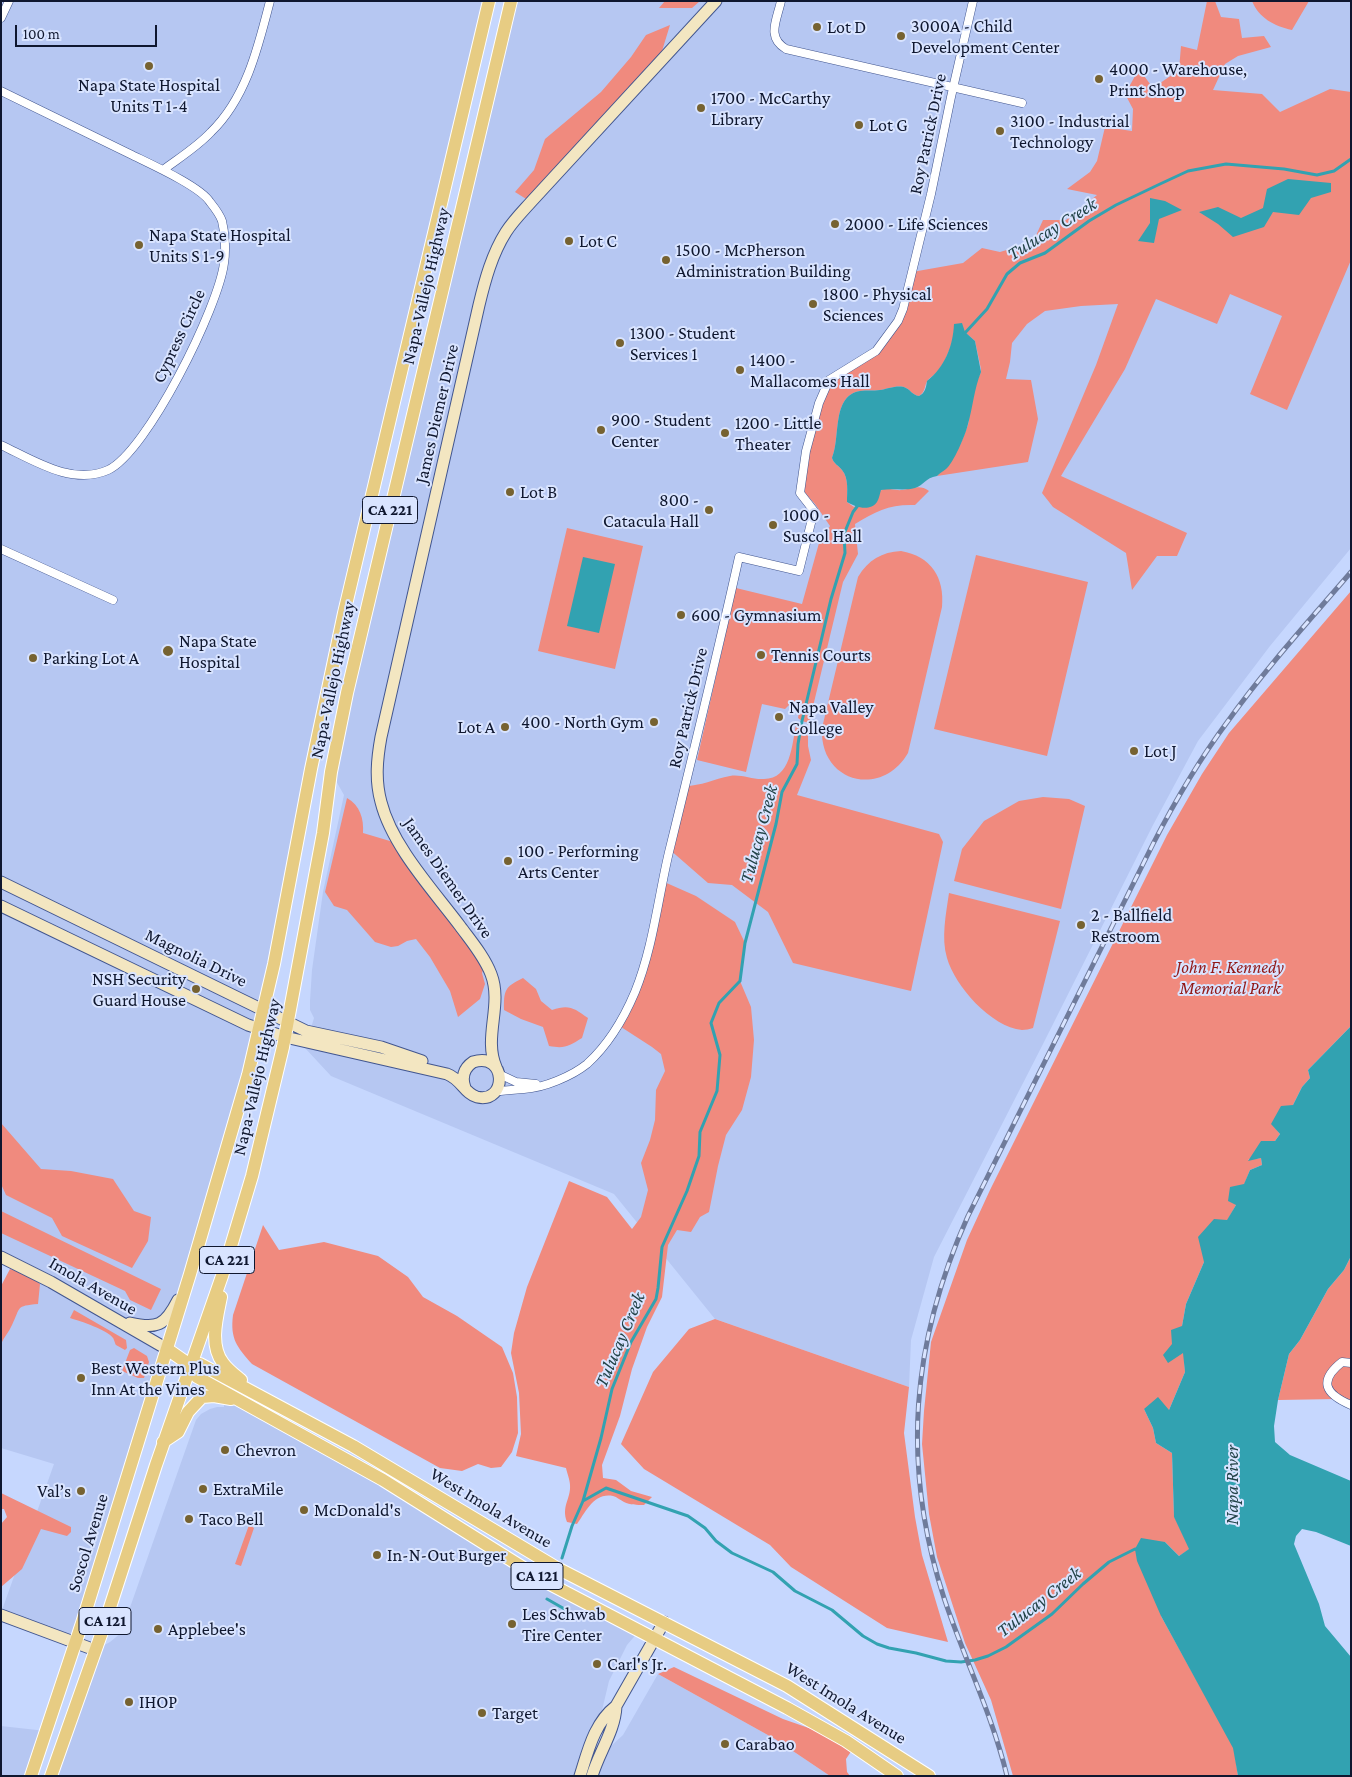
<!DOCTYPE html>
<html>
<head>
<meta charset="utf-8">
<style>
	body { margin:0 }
	#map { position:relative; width:1352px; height:1777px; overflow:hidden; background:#c6d7fe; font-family:"Crimson Pro",serif }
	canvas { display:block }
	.frame { position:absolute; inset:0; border:2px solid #0f172f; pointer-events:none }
	.scale { position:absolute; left:15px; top:25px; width:142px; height:22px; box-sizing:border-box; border:2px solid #0f172f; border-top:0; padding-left:6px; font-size:15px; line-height:18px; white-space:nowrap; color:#0f172f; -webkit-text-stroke:4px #d9e4ff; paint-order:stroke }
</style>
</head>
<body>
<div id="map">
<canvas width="1352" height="1777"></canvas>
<div class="frame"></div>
<div class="scale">100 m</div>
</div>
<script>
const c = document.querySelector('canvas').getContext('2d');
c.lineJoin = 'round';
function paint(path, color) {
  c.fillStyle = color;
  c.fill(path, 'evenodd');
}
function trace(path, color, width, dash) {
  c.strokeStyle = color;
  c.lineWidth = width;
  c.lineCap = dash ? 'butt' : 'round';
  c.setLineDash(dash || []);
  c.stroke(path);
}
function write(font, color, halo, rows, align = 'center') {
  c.font = font + ' "Crimson Pro",serif';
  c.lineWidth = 4;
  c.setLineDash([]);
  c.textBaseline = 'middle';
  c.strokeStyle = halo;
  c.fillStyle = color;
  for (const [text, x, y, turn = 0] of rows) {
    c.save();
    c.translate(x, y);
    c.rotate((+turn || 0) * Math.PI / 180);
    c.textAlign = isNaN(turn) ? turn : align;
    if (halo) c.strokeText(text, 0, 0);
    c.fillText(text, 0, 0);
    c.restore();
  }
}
const built = new Path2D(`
	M1,1H489L379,463L274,964L190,1274L166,1320L122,1322L167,1349L75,1643L1,1613L54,1464L1,1448V1321L18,1265L1,1257Z
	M511,1H1351V548L1270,646L1198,741L1153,825L1042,1046L934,1257L911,1340L909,1387L715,1319L614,1194L331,1076L305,1048L314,1018L310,1010V1001L312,970L323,892L344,795L331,772Z
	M224,1398L236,1401L639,1631L627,1645L609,1681L598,1727L580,1776H52L95,1650L110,1642L121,1633L196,1420L201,1414L210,1409L217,1407H224Z
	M658,1674L775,1739L830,1776H592L597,1759L623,1735Z
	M1,1726L46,1731L31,1776H1Z`);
const green = new Path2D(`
	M665,1H700L692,8H659Z
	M1207,1H1215L1221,17L1239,19L1242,38L1264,36L1271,47L1238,56L1225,64L1213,90L1262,94L1280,112L1330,89L1351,92V260L1287,410L1250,394L1282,316L1230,294L1217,324L1156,299L1125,369L1061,476L1187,533L1177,556H1157L1132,590L1126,553L1053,507L1042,493L1096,365L1118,304L1081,306L1045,311L1027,324L1012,343L1010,362L1006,379L1031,380L1038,419L1028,462L937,476L961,443L968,425L972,398L977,378L980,375L981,369L975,341L965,332L954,328C955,339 945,364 937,372C935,375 930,377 928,380C924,385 926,392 919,396C912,395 911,390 906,388C899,384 887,389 880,390C873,391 867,390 860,391C831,396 841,438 832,458C834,464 838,465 842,470C849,478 847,492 847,502L854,507C863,501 872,493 882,490C888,487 895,491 902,490C911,489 920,484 929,491L915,505C890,504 876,511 855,524L858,554L843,582L809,723L802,721L798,718L800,707L790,704L785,709L762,704L746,772L697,760L736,588L802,604L819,543L830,526L815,504L805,493L802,478L829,380L867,358L892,331L912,272L963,263L982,248L1000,252L1033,242L1043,220H1066L1097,195L1067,189L1090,172L1097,161L1105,127L1132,131L1133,109L1125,94L1139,69L1153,88L1179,70L1181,46L1197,50Z
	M1252,1H1309L1292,30C1274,26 1259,18 1252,1Z
	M670,25L658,64L531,202L515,192L534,170L545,139L601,92L631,57L646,35Z
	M567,528L643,546L615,669L538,651Z
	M901,551C931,556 945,578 942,607L908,753C881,799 819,782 822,728L858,577C868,560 882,552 901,551Z
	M976,555L1088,582L1047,756L934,729Z
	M1351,591V1026L1308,1070L1310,1078L1302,1087L1293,1105L1272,1124L1280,1134L1275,1141L1248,1160L1261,1158L1262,1165L1250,1170L1236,1205L1204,1262L1186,1304L1182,1326L1185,1372L1169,1410L1144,1409L1153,1428L1156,1443L1172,1453L1174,1516L1190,1549L1179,1556L1165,1542L1161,1616L1234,1748L1238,1776H1013L991,1700L965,1643L937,1557L929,1514L922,1444L924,1411L931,1342L967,1240L990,1190L1167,835L1202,774L1229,733Z
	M796,725L808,727V746L811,760L797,795L939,834L943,842L911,991L793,963L768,912L732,885L708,883L669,849L685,786C701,786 714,779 730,776C741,774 753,780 764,779C791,779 792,744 796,725Z
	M1043,797L1069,799L1085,806L1061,909L954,881L962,849L984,821L1019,801Z
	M347,798C360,805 364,819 363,833L400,844L486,962L482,973L485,984L480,999L458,1017L450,991L430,957L416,939L407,941L398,946L391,947L375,942L347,910L334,906L325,892Z
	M662,881L696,896L735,922L745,943L740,981L751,1007L754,1040L751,1077L742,1110L726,1135L718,1166L709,1212L700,1217L691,1232L677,1230L668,1245L662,1297L647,1327L632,1369L620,1416L602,1465L603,1478L616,1480L631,1491L652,1497L644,1505C637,1505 630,1505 624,1502C620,1500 617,1497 613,1496C594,1492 585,1513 577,1524L567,1522C561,1506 571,1499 570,1485C570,1480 567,1473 566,1468L516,1456L521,1434L519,1393L511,1353L514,1333L527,1287L569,1181L607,1197L632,1229L641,1217L648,1190L641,1163L650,1140L655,1120L656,1090L665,1071L661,1054L652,1047L618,1025L635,991Z
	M949,893L1060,921L1033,1028C1030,1029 1025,1030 1022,1030C991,1027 955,986 947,958C941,938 946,914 949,893Z
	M523,978L536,989L541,1001L552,1010C569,1004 574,1008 588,1018L582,1038C569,1046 565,1049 549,1046L543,1027L521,1019L504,1010C504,991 504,987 523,978Z
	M1,1123L41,1169L71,1171L113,1179L134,1211L151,1217L148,1241L132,1268L62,1236L52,1218L6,1195L1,1184Z
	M1,1211L161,1289L151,1310L130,1300L125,1291L1,1233Z
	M263,1225L279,1250L324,1242L378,1256L408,1277L423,1297L457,1316L502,1347L513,1373L517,1397L518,1433L512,1452L501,1467L491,1468L478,1464L462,1471L440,1468L252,1364C237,1347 230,1339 233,1315Z
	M1351,1256V1405L1337,1399L1278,1400L1289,1354L1300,1340L1328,1289L1344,1270Z
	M10,1269L27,1274L40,1284L38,1304C15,1306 21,1307 12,1325C9,1332 4,1337 1,1344V1286Z
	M74,1310L126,1340L127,1348L125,1350L116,1345C115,1344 114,1339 113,1338C108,1330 80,1321 70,1318Z
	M715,1319L909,1387L904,1433L915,1517L922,1555L948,1642L887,1628L791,1567L770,1545L644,1469L621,1444L653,1372L689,1329Z
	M134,1348L147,1356L149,1362L144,1378H138L122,1371L130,1350Z
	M1,1493L71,1527V1532L67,1536L41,1529L22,1569L1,1587V1524L7,1517L4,1509H1Z
	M249,1525L254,1528L241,1566L235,1564Z
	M674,1667L783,1719L846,1741L854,1747L846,1759L847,1772L850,1776H830L775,1739L658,1674Z`);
const water = new Path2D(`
	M1288,179L1331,183V192L1311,198L1299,215L1273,212L1264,227L1233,237L1218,224L1199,212L1218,207L1241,218L1263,208L1267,189Z
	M1150,198L1165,201L1182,210L1159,219L1154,243L1138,241L1150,223Z
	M962,323L965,332L975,341L981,372C974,389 973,407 968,424C966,434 953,464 946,469C942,472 940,473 937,476C925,478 924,485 915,488C904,491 893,488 881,490C880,493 879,499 877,502C870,512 855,507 847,502C847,492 849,478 842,470C838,465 834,464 832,458C841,438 831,396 860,391C867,390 873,391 880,390C887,389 899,384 906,388C911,390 912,395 919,396C925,393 926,388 927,381C945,367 953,346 954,324Z
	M583,557L615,564L599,633L567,626Z
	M1351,1026V1256L1344,1270L1328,1289L1300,1340L1289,1354L1278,1400L1274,1426L1275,1442L1290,1455L1351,1481V1546L1316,1532L1302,1529L1296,1536L1294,1544L1319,1604L1325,1626L1351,1657V1776H1238L1233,1748L1161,1616L1137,1561L1135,1549L1141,1538L1165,1542L1179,1556L1189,1549L1174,1517L1172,1453L1156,1443L1153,1428L1144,1409L1158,1397L1169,1410L1185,1372L1183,1353L1168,1363L1163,1355L1172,1344L1171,1330L1182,1326L1186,1304L1204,1262L1198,1237L1214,1219L1227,1220L1236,1205L1228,1201L1230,1187L1244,1184L1250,1170L1262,1165L1261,1158L1248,1161L1261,1141H1275L1280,1134L1271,1124L1281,1106L1293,1105L1302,1087L1310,1078L1308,1070Z`);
const stream = new Path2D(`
	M964,334L987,309L1007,274L1020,263L1045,253L1089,221L1116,205L1160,184L1188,171L1226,164L1284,169L1317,175L1334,171L1351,159
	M583,1501L601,1438L612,1389L631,1342L656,1299L658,1288L662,1247L687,1191L699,1156L700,1132L717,1091L720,1055L711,1023L719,1003L740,981L745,943L776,824L782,792L797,764L798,744L802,721L831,599L845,553L844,534L853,512L859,504
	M562,1558L572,1526L583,1501L606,1488L688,1516L705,1528L716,1541L732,1553L773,1572L795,1591L832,1610L863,1636L877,1644L889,1648L916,1653L946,1661L961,1662L975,1660L988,1656L1006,1647L1052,1614L1083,1584L1109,1562L1135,1549L1138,1550
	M547,1599L575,1615`);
const street = new Path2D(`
	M781,1C777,20 766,37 786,49L1022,103
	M1,18L9,1
	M1,91C44,112 87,133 130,154C148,163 200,186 210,202C214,207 220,215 222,221C225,233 226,251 224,263C219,306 147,452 108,470C72,486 33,460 1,445
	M163,170C179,158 197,147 211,132C246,98 258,48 270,1
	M1,549L113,600
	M499,1074L516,1082L536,1084
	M494,1092C505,1090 514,1090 524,1089C544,1088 572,1076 587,1064C608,1045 624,1018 635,992C653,948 658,898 669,852C693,754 717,656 739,557L799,571L814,511L800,493L806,451L819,403L829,380L876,351L898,321L903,309L931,194L951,97L973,1
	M1351,1363L1342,1362C1318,1381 1325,1394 1351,1405`);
const secondary = new Path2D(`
	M1,882L306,1031L381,1047L422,1061
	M1,906L248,1025L285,1037L447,1074C461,1079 465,1094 477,1097C508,1104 507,1051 473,1062C464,1068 461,1077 465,1088
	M496,1067C483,1037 503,1005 491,974C484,956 471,941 460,926C433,890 392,846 381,802C375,780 377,759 381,737L479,305C485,280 492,254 506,232C513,221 522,212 531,202L716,1
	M1,1257L51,1282L167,1349
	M130,1323C157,1329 165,1326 178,1300
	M1,1615L95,1650
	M580,1776C588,1751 594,1723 616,1706L664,1622
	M592,1776C599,1752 615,1731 616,1706`);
const primary = new Path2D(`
	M221,1297C217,1317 209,1345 223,1363C228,1370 235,1375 241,1380
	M167,1349L190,1365L197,1377L383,1480L546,1582L787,1708L846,1741L897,1776
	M190,1365L200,1364L353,1446L557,1568L787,1686L929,1776
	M163,1442L178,1432L188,1412L202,1397L214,1396L231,1399
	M31,1776L82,1623L190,1274L248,1075L274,964L311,769L344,613L489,1
	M51,1776L102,1632L156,1465L222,1276L252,1176L283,1047L323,833L331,772L347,693L511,1`);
const rail = new Path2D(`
	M1007,1776C992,1714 964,1658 944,1598C901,1465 911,1343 968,1216L1153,844C1175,801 1199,760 1228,721C1265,669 1309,621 1351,572`);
const markers = [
	[817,27,5,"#766231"],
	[901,36,5,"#766231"],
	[149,66,5,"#766231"],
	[1099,79,5,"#766231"],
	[701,108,5,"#766231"],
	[859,125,5,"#766231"],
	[1000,131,5,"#766231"],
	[835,224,5,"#766231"],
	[569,241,5,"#766231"],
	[139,245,5,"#766231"],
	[666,260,5,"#766231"],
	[813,304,5,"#766231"],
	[620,343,5,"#766231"],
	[740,370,5,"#766231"],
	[601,430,5,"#766231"],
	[725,433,5,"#766231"],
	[510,492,5,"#766231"],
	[709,510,5,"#766231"],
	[773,525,5,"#766231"],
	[681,615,5,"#766231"],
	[168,651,6,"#766231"],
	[761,655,5,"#766231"],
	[33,658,5,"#766231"],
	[779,717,5,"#766231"],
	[654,722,5,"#766231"],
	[505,727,5,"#766231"],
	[1134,751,5,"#766231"],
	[508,861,5,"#766231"],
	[1081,925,5,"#766231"],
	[196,989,5,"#766231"],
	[81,1378,5,"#766231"],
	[225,1450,5,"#766231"],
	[203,1489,5,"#766231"],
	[81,1491,5,"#766231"],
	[304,1510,5,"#766231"],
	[189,1519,5,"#766231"],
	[377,1555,5,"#766231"],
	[512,1624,5,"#766231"],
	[158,1629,5,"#766231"],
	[597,1664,5,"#766231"],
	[129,1702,5,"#766231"],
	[482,1713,5,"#766231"],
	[725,1744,5,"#766231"]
];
const shields = [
	[390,510,55],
	[227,1260,55],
	[537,1576,52],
	[105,1621,52]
];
const shieldNames = [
	["CA 221",390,510],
	["CA 221",227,1260],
	["CA 121",537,1576],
	["CA 121",105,1621]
];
const poiNames = [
	["3000A - Child",911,26],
	["Development Center",911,47],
	["Lot D",827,27],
	["4000 - Warehouse,",1109,69],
	["Print Shop",1109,90],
	["Napa State Hospital",149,85,"center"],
	["Units T 1-4",149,106,"center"],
	["1700 - McCarthy",711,98],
	["Library",711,119],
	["3100 - Industrial",1010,121],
	["Technology",1010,142],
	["Lot G",869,125],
	["2000 - Life Sciences",845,224],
	["Napa State Hospital",149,235],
	["Units S 1-9",149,256],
	["Lot C",579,241],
	["1500 - McPherson",676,250],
	["Administration Building",676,271],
	["1800 - Physical",823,294],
	["Sciences",823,315],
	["1300 - Student",630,333],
	["Services 1",630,354],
	["1400 -",750,360],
	["Mallacomes Hall",750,381],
	["900 - Student",611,420],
	["Center",611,441],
	["1200 - Little",735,423],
	["Theater",735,444],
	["Lot B",520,492],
	["800 -",699,500,"right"],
	["Catacula Hall",699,521,"right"],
	["1000 -",783,515],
	["Suscol Hall",783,536],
	["600 - Gymnasium",691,615],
	["Napa State",179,641],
	["Hospital",179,662],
	["Tennis Courts",771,655],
	["Parking Lot A",43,658],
	["Napa Valley",789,707],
	["College",789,728],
	["400 - North Gym",644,722,"right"],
	["Lot A",495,727,"right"],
	["Lot J",1144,751],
	["100 - Performing",518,851],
	["Arts Center",518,872],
	["2 - Ballfield",1091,915],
	["Restroom",1091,936],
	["NSH Security",186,979,"right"],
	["Guard House",186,1000,"right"],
	["Best Western Plus",91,1368],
	["Inn At the Vines",91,1389],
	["Chevron",235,1450],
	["ExtraMile",213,1489],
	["Val’s",71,1491,"right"],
	["McDonald's",314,1510],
	["Taco Bell",199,1519],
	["In-N-Out Burger",387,1555],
	["Les Schwab",522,1614],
	["Tire Center",522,1635],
	["Applebee's",168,1629],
	["Carl's Jr.",607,1664],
	["IHOP",139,1702],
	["Target",492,1713],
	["Carabao",735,1744]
];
const streetNames = [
	["Roy Patrick Drive",928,134,-78],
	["Napa-Vallejo Highway",426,286,-77],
	["Cypress Circle",179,336,-65],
	["James Diemer Drive",437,414,-77],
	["Napa-Vallejo Highway",333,680,-78],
	["Roy Patrick Drive",688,708,-77],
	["James Diemer Drive",448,878,55],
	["Magnolia Drive",196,958,26],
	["Napa-Vallejo Highway",257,1077,-77],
	["Imola Avenue",93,1286,30],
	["West Imola Avenue",491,1508,31],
	["Soscol Avenue",88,1543,-73],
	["West Imola Avenue",846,1703,32]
];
const parkNames = [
	["John F. Kennedy",1230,967],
	["Memorial Park",1230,988]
];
const waterNames = [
	["Tulucay Creek",1052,229,-32],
	["Tulucay Creek",759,834,-75],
	["Tulucay Creek",620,1340,-67],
	["Napa River",1232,1485,-90],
	["Tulucay Creek",1039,1602,-38]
];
paint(built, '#b6c7f2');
paint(green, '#f08a7e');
paint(water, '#32a2b1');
trace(stream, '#32a2b1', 3);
trace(street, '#42568f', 9);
trace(secondary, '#42568f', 13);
trace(primary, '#fff', 14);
trace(street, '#fff', 8);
trace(secondary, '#f3e6c1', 11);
trace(primary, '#e7cc83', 12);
trace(rail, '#6f7b9b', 5);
trace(rail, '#d9e4ff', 3, [9]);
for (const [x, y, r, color] of markers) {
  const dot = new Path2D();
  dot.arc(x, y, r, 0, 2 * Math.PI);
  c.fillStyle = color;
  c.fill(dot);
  trace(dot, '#d9e4ff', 2);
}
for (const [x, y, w] of shields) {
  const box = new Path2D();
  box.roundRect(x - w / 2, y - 13.5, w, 27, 4);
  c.fillStyle = '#d9e4ff';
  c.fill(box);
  trace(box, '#0f172f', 1);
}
write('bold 16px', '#0f172f', null, shieldNames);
write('18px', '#0f172f', '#d9e4ff', poiNames, 'left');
write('18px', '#0f172f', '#d9e4ff', streetNames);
write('italic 18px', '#911817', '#d9e4ff', parkNames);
write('italic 19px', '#214247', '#d9e4ff', waterNames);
</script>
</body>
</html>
